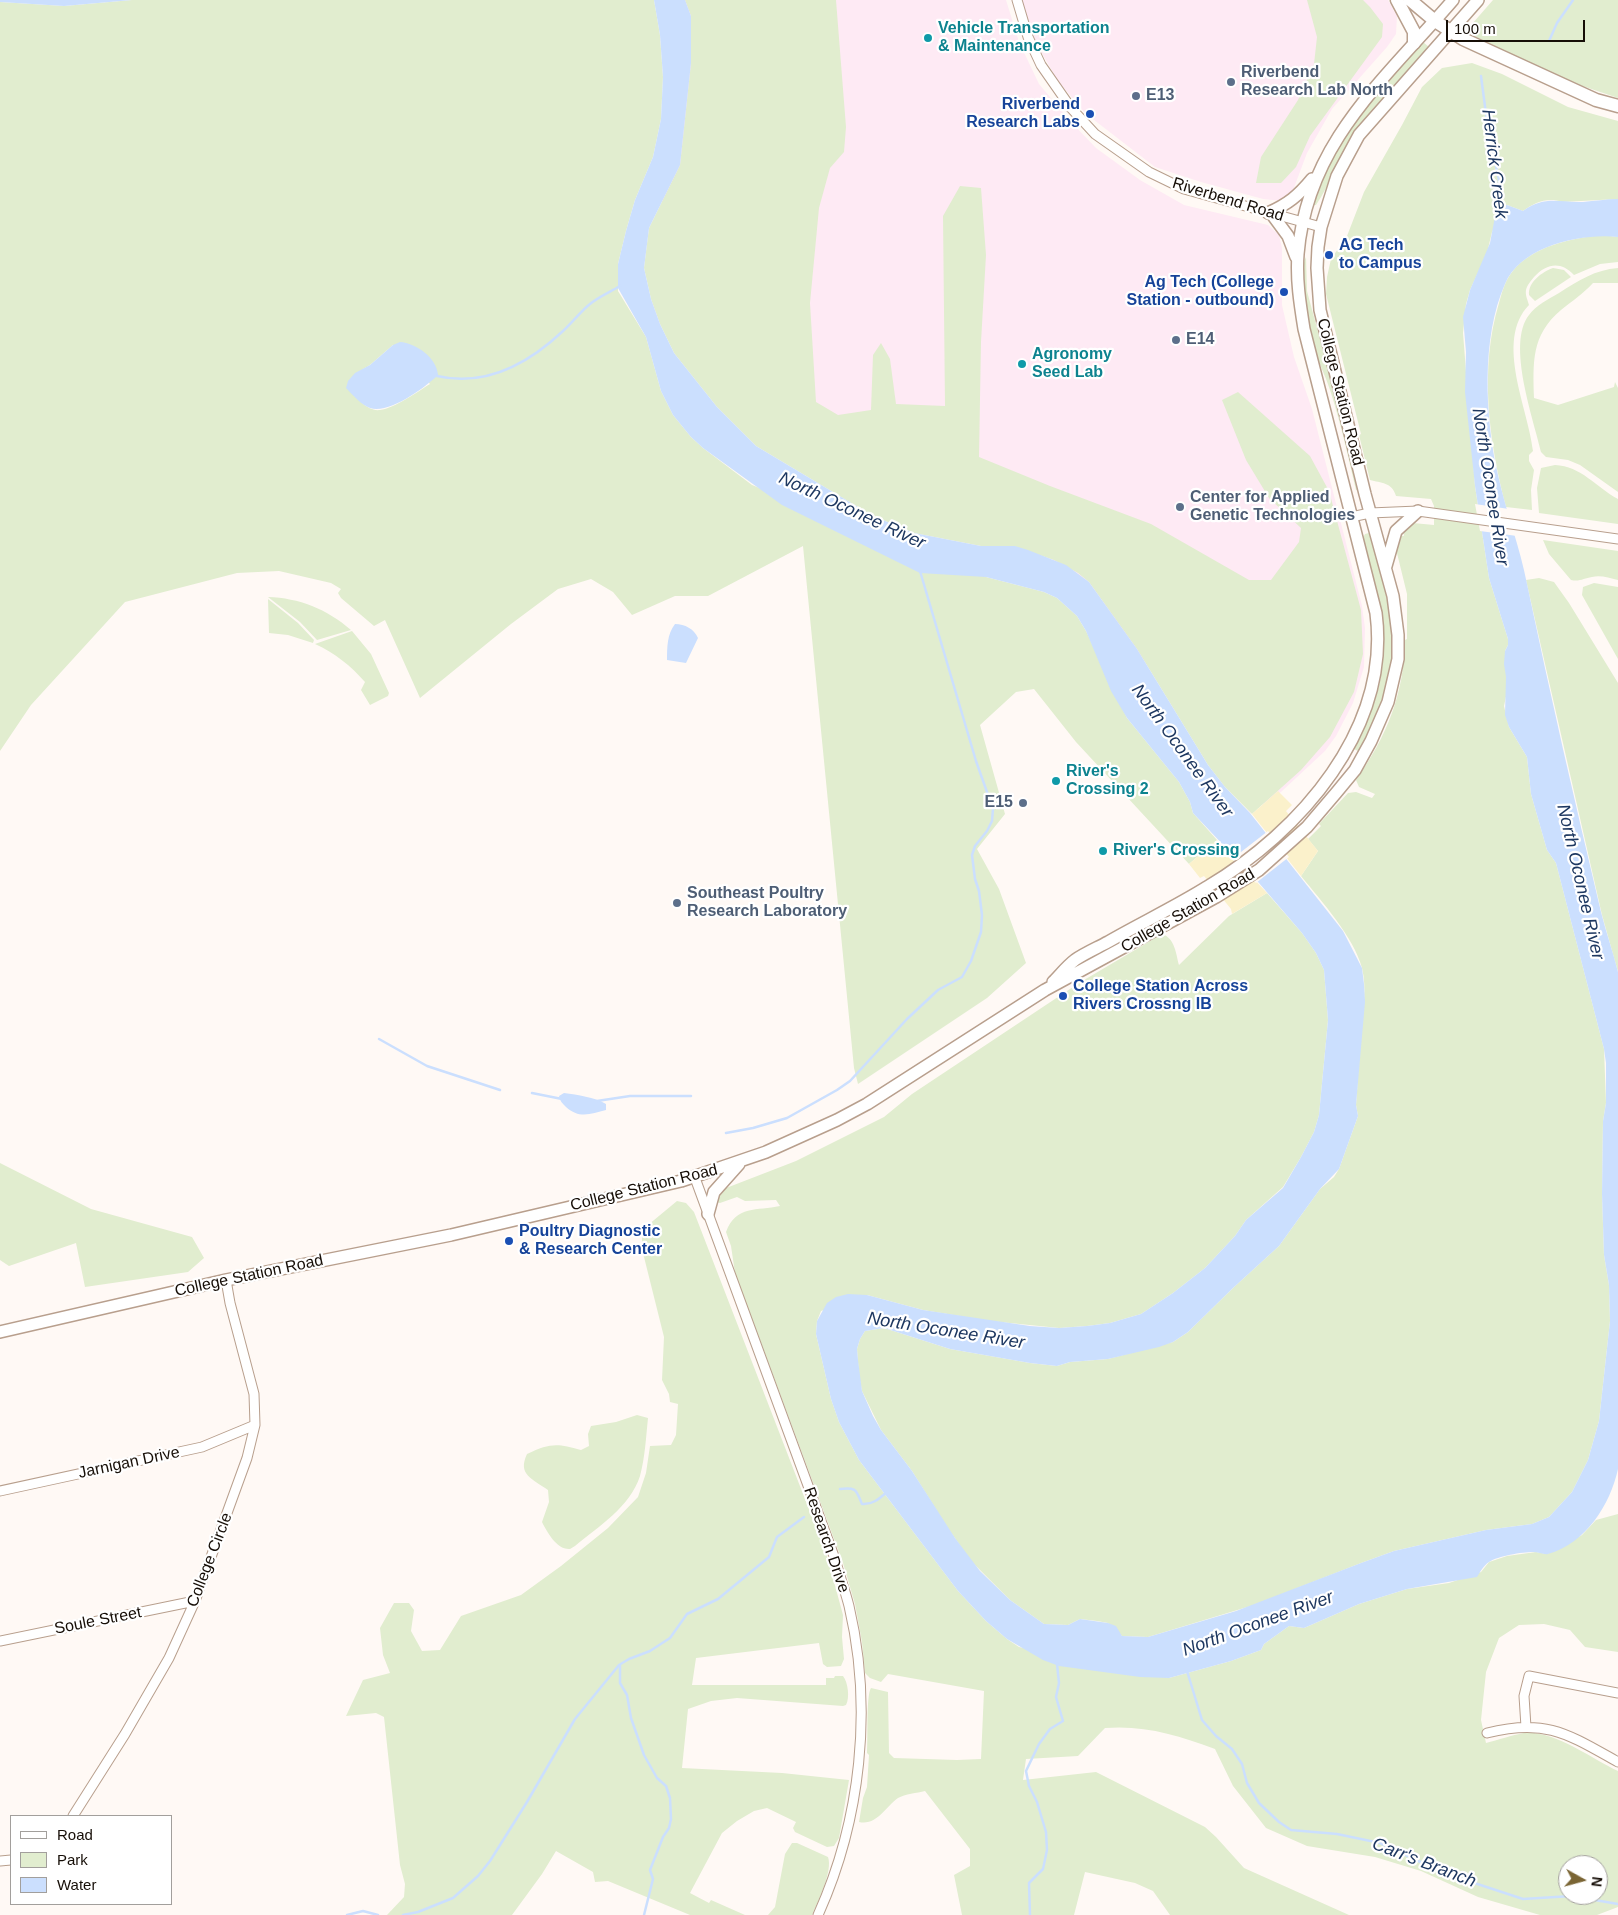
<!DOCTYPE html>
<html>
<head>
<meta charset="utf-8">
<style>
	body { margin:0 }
	#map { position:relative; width:1618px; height:1915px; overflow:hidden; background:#fff9f5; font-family:Arial,sans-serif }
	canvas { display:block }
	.legend { position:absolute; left:10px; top:1815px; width:162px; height:90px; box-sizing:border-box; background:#fff; border:1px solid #a29f9c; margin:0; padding:6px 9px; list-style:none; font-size:15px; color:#160e07 }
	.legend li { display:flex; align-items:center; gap:10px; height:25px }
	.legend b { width:25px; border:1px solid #a29f9c }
	.north { position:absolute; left:1558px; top:1855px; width:50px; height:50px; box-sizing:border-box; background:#fff; border:1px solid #a29f9c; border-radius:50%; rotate:97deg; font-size:14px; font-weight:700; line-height:20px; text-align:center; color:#160e07 }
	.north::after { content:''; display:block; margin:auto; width:18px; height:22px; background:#7a6534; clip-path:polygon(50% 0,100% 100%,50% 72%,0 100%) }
	.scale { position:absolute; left:1446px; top:20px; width:139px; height:22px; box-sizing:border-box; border:2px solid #160e07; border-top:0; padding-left:6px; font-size:15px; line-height:18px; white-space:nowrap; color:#160e07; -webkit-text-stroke:4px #fff; paint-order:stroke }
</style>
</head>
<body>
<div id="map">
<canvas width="1618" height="1915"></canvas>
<ul class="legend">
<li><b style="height:6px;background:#fff"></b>Road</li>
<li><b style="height:14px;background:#e1edcf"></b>Park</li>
<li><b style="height:14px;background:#cbdffe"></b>Water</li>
</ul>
<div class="north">N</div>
<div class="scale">100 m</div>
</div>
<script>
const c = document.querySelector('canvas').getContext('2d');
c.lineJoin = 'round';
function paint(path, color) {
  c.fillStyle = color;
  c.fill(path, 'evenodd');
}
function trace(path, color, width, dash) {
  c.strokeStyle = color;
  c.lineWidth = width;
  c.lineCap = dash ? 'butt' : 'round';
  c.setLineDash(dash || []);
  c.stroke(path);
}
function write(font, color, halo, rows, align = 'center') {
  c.font = font + ' Arial,sans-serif';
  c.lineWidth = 4.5;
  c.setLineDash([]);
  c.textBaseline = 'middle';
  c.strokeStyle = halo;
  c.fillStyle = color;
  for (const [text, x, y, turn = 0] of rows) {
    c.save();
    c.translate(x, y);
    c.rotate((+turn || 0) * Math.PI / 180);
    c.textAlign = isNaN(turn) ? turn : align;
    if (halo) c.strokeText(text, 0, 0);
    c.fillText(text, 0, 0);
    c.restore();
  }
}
const education = new Path2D(`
	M685,0H1006L1019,42L1039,84L1072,123L1096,148L1140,180L1184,205L1268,225L1279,235L1282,248V305L1294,357L1312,409L1362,606L1365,628L1364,667L1353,703L1336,736L1325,751L1281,792L1250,813L1089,582L660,324L651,299Z
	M1021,0H1388L1397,16L1396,34L1387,47L1332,109L1307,153L1292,193L1282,201L1263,199L1201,182L1155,167L1085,113L1058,81L1035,41Z`);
const green = new Path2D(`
	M132,0H654L660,35L663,77L661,119L653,157L635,200L626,231L618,264V291L646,337L661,391L673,415L691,437L703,448L752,485L986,577L1044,592L1057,598L1077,616L1086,631L1127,718L1179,782L1190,802L1193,813L1217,840L1189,864L1076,742L1034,689L1016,692L980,725L1005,814L977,849L999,889L1026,963L987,998L858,1084L854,1068L803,546L708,596H675L632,615L613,592L591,579L558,589L511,624L420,698L385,620L374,626L341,598L338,593L341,589L331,583L279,571L237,573L125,602L31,705L0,751V2L64,6ZM393,345L430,384C417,392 395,408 380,410C373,411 367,407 362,403L355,374L370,365Z
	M685,0H836L846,127L844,152L830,168L819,208L810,303L816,402L838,415L871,410L873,355L881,343L890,359L896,404L945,406L943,216L960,186L981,188L986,255L981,342L979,457L1050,486L1151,524L1249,580H1271L1299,542L1301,528L1269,498L1246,460L1222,400L1238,392L1310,456L1329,491L1361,610L1363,654L1354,692L1330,737L1301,770L1252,814L1225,787L1208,765L1137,649L1089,582L1078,573L1054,560L1015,547L981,546L914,533L873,516L756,446L717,407L674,353L660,324L651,299L644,268L649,228L680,165L691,63V16Z
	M1307,0H1363L1370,7L1383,24L1382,37L1310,136L1296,167L1281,183H1256L1261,157L1298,100L1314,64L1317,37Z
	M1493,0H1618V98L1565,80L1472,35V24Z
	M1423,42L1429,47C1402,77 1372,107 1350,141C1336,161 1330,185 1316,205H1314C1314,196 1319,185 1323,176C1346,125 1386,84 1423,42Z
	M1472,63L1502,74L1568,107L1618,121V199L1562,202C1548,197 1535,202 1523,211L1507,205L1492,232L1487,253L1470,290L1466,304L1463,333L1475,486L1489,578L1508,639V645L1505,651L1507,692L1504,706L1509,727L1527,757L1531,794L1547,850L1556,863L1604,1049L1606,1103L1603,1121L1602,1194L1604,1255L1609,1285L1610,1321L1599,1421L1588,1460L1572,1492L1549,1517L1532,1524L1486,1530L1394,1551L1361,1563L1254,1605L1148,1637L1122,1636L1108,1623L1097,1621L1080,1619L1068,1625L1044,1624L1010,1600L971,1561L947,1527L912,1471L881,1430L862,1391L859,1375L857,1349L860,1339L865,1331L884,1328L950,1349L1030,1363L1057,1366L1070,1362L1108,1359L1173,1342L1188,1332L1233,1288L1279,1246L1320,1189L1334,1177L1339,1169L1358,1116L1356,1105C1358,1080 1359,1054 1361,1029C1363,1009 1367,989 1362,968C1353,936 1322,902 1301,876L1318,851L1308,839L1321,826L1319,824L1348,793L1356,792L1372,798L1375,794L1359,787L1356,780C1387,736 1404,694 1405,640L1407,639V594L1395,545L1398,535L1404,536L1403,529L1413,523L1434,525V506L1431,499L1396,496C1392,482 1381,483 1370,480L1359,435L1361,434L1326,294L1327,277L1331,259L1347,236L1364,192L1402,125L1422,87L1442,68Z
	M1602,235L1618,237V262L1600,264L1574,275C1561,261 1547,263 1534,277C1531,281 1527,285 1526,290C1525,295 1528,301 1529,305C1494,341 1529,410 1533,451L1529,455V461L1534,470L1531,490L1532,510L1506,507C1489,442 1479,369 1499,303C1502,292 1505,281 1512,272C1532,246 1572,238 1602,235Z
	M1306,257L1307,291L1332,384L1359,491L1356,490C1348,457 1341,423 1330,390C1326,377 1319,364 1315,351C1310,333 1297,272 1306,257Z
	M1553,268L1564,270L1571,277L1535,301L1529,295C1528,282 1542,272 1553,268Z
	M1618,268V283H1593C1583,294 1572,301 1561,310C1531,335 1533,363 1534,398L1558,405L1614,387L1615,382L1618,388V492L1580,465L1568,460L1546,457L1541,452C1534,420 1506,344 1529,315C1536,305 1549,299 1559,293C1579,280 1595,270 1618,268Z
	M1555,465C1581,466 1596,487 1618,499V524L1539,513L1537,488L1541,468Z
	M1369,533L1371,535C1389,602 1405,656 1375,723C1370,733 1363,743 1358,751L1352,748L1354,744H1357V739C1363,726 1370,713 1375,700C1394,643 1377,594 1363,538L1365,534Z
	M1543,540L1618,551V580C1609,578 1601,575 1592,577C1584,578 1580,582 1571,580L1549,554Z
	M1539,578L1554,582L1569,603L1618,683V972L1602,915L1526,580Z
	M1594,583L1618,587V659L1582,595L1583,587Z
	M268,597C299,598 327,609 351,630L317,640L300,622Z
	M268,599L298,623L314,640L313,643L288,635L269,633Z
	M352,631L371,654L389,693L388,696L370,705L361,690L365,682C351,666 335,653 315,644Z
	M1267,893L1302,933L1316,953L1324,970L1328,1020L1319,1115L1314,1132L1301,1157L1283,1187L1246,1220L1235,1236L1205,1268L1173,1293L1141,1314L1110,1323L1087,1326L1059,1328L990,1321L923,1310L867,1295L821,1311L817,1321L816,1334L831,1399L839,1422L859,1460L958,1591L986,1621L1007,1639L1019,1647L1169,1678L1231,1661L1261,1650L1264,1644L1289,1626L1304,1628L1359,1604L1407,1589L1449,1583L1481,1572L1489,1562L1507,1556L1536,1552L1547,1554L1582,1535L1596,1520L1618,1514V1652L1585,1647L1570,1630L1544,1624L1519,1625L1499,1638L1486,1672L1481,1720L1486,1743C1498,1740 1512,1735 1524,1733C1554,1730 1592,1759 1618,1771V1907L1597,1915H1540L1478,1897L1421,1871L1375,1857L1307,1846L1266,1828L1233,1786L1215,1749C1177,1735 1145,1725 1105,1728L1078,1756L1026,1759L1023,1780L1096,1772L1205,1827L1216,1837L1244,1868L1349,1915H1170L1153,1891L1135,1883L1085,1872L1074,1915H962L954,1875L970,1866V1849L925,1791C917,1793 905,1794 898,1798C886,1806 877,1826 859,1822L863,1798L867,1787L869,1755L867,1753C868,1741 866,1695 871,1688L888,1692L889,1753L894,1758L957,1760L981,1759L984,1691L888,1674L881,1682L870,1678L865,1673L862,1642L855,1604L843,1563L735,1273L731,1246L726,1232C736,1205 757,1211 780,1206L776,1200L745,1201L737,1197L720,1203L716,1202L721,1190L796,1161L884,1117L912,1094L1079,983L1162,934C1175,938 1176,954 1179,965L1229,916ZM1568,1865H1598V1895H1568Z
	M0,1163L91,1209L192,1237L204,1258L188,1272L85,1287L76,1243L9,1266L0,1260Z
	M677,1201L686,1203L694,1212L827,1556L843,1615L842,1637L844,1659L841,1666L827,1667L823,1664L819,1643L696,1658L692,1685H826V1678H834L835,1676H843C848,1682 850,1698 846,1705L843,1706L737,1698L711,1701L688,1709L682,1768L782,1773L849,1780L839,1838L834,1846L827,1847L795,1832L793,1828L796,1822L767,1808L754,1811L737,1821L722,1833L690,1893L709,1903L711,1900L745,1915H690L608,1881L595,1882L593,1872L556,1851L542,1874L512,1915H387L404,1897L405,1884L400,1865L384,1717L376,1713L346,1716L363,1680L390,1673L383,1655L380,1628L394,1603H409L414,1610L411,1631L422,1651L440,1650L461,1616L521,1595L561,1566L608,1528L638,1497L646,1473L650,1446L671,1445L676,1435L678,1404L670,1402L669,1394L662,1380L664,1337L642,1249V1230Z
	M637,1415L648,1418C646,1437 645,1458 640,1476C630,1507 599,1526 575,1546L570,1549C557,1550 547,1532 542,1522L549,1502L548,1490C533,1479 517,1475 527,1454C550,1443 557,1443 581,1450L589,1446L588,1434L591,1426L616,1422Z
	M792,1843H797L828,1857C833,1871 818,1901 812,1915H768L775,1907L785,1854Z`);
const sand = new Path2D(`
	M1278,791L1292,805L1286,811L1318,851L1301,876L1252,814Z
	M1217,840L1267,893L1232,914L1231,909L1204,876L1200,878L1189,864Z`);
const water = new Path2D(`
	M0,0H132L64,6L0,2Z
	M654,0H685L691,16V63L680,165L649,228L644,268L651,299L660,324L674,353L717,407L756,446L873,516L914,533L981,546H1015L1028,550L1066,565L1089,582L1137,649L1208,765L1225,787L1250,813L1343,931L1362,968L1364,984L1365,1002L1356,1105L1358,1116L1339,1169L1320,1189L1279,1246L1233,1288L1188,1332L1173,1342L1159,1347L1108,1359L1070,1362L1057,1366L1030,1363L950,1349L884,1328L865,1331L860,1339L857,1349L858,1360L862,1391L873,1416L881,1430L912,1471L955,1538L980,1571L1010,1600L1044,1624L1068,1625L1080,1619L1108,1623L1116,1626L1122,1636L1148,1637L1236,1611L1361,1563L1394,1551L1486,1530L1532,1524L1549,1517L1572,1492L1588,1460L1599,1421L1610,1321L1609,1285L1604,1255L1602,1194L1603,1121L1606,1103V1063L1604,1049L1556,863L1547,850L1531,794L1527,757L1509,727L1505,715L1506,677L1504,664L1505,651L1508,645V639L1489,578L1475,486L1465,392L1466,352L1463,317L1470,290L1490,243L1497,206L1507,205L1523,211C1546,195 1558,203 1583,202C1595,201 1606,199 1618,199V237C1581,233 1521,246 1505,284C1481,338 1485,418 1498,475C1506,512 1520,547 1527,584C1550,694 1575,803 1601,912C1606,932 1613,952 1618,972V1469C1610,1505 1586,1543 1548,1554C1544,1555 1538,1552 1533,1552C1522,1552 1498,1556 1489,1562C1484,1565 1480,1572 1477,1577L1407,1589L1359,1604L1304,1628L1289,1626L1264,1644L1261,1650L1231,1661L1169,1678L1140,1677L1059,1666L1043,1660L1007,1639L986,1621L958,1591L859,1460L839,1422L831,1399L816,1334L817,1321L827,1303L836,1297L848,1294L867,1295L923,1310L1030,1326L1059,1328L1087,1326L1110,1323L1141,1314L1173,1293L1205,1268L1235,1236L1246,1220L1283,1188L1301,1157L1314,1132L1319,1115L1328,1020L1324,970L1316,953L1302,933L1259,883L1193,813L1190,802L1179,782L1127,718L1111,691L1086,631L1077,616L1057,598L1044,592L986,577L920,573L782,505L703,448L691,437L673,415L661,391L646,337L618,288V264L626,231L635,200L653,157L661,119L663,77L660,35Z
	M400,342C416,343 437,358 438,375C426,387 388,415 370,408C361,405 353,395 346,388L348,381L355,373L370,365L393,345Z
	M675,624C685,624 694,629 698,638L686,663L667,660C667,648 667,634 675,624Z
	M564,1093C578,1095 594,1097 606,1104V1110C591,1114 579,1119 566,1107C562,1103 560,1101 559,1096Z`);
const pier = new Path2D(`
	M1475,504L1509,509L1517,536L1480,531Z
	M1268,831L1289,857L1256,883L1232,859Z`);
const stream = new Path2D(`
	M1549,41L1557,23L1573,0
	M1481,76L1488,129L1499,180V208
	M437,376C485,387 528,364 563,331C572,323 580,312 590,304C598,297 610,292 620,286
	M379,1039L427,1066L500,1090
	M532,1093L562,1099
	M597,1101L630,1096H691
	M726,1133L753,1128L787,1118L837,1090L850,1081L907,1019L938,990L962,977L971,961L981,932L982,915L979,891L975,879L972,855L975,846L987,831L992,821L993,809L976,761L920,571
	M840,1489C857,1487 856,1490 862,1504C872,1505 879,1499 887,1492
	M620,1665V1683L627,1695L631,1718L644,1755L657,1778L666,1786L670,1798L671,1819L669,1828L663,1837L650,1870L653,1879L644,1915
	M1187,1671L1202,1720L1216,1736L1232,1749L1242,1764L1247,1783L1259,1803L1279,1822L1291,1830L1337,1834L1380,1843L1444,1873L1523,1899L1572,1896L1618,1904
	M347,1915L363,1911L378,1915
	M403,1915L418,1912L453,1898L478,1876L490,1861L527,1802L575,1719L619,1665L629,1659L650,1651L670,1638L687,1614L718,1599L769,1557L777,1537L804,1517
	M1030,1915L1029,1883L1043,1869L1047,1850L1046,1832L1037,1802L1029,1786L1026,1771L1039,1744L1050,1729L1063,1721L1056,1697L1059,1683L1057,1664`);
const minor = new Path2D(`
	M1017,0L1028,37L1041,65L1071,108L1095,134L1149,172L1184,189L1321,227
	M1351,517L1370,513L1418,511L1618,539
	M695,1178L835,1559C839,1574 845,1590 849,1606C873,1708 861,1820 818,1915
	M0,1491L202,1447L255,1425
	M0,1641L195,1601
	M1526,1727L1524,1696L1529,1676L1618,1693
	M1487,1733C1546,1718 1568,1734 1618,1762
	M73,1816L125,1734L169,1658L195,1601L247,1458L255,1425L254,1394L230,1303L226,1280
	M0,1861L11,1860`);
const major = new Path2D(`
	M1268,213C1288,204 1298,196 1312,179
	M1271,213L1288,236L1296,257
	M1386,566L1396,531L1418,511
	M1053,982C1060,975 1067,966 1075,960C1085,953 1097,948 1108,942C1141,923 1175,907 1207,887C1300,832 1391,729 1376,613L1304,329C1300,304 1296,279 1298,254C1307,143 1385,79 1453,0
	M708,1214L714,1192L739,1164
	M0,1332L226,1280L451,1235L681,1181L766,1152L837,1120L867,1104L1045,990L1216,897L1259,870L1307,827L1336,793L1355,770L1371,741L1388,702L1398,659V635L1393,596L1365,494L1320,310L1317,268L1318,247L1321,227L1337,176L1359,135L1478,0`);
const highway = new Path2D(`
	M1397,0L1414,32V43
	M1410,0L1435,21L1463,39L1596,100L1618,106`);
const markers = [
	[928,38,5,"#0f9aa8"],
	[1231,82,5,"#5c6f8a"],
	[1136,96,5,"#5c6f8a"],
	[1090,114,5,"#1a4fb4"],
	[1329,255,5,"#1a4fb4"],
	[1284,292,5,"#1a4fb4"],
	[1176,340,5,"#5c6f8a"],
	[1022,364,5,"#0f9aa8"],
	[1180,507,5,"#5c6f8a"],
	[1056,781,5,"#0f9aa8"],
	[1023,803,5,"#5c6f8a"],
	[1103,851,5,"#0f9aa8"],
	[677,903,5,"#5c6f8a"],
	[1063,996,5,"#1a4fb4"],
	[509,1241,5,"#1a4fb4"]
];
const cultureNames = [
	["Vehicle Transportation",938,29],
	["& Maintenance",938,47],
	["Agronomy",1032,355],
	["Seed Lab",1032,373],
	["River's",1066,772],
	["Crossing 2",1066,790],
	["River's Crossing",1113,851]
];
const serviceNames = [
	["Riverbend",1241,73],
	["Research Lab North",1241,91],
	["E13",1146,96],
	["E14",1186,340],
	["Center for Applied",1190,498],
	["Genetic Technologies",1190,516],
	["E15",1013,803,"right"],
	["Southeast Poultry",687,894],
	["Research Laboratory",687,912]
];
const transitNames = [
	["Riverbend",1080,105,"right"],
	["Research Labs",1080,123,"right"],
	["AG Tech",1339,246],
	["to Campus",1339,264],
	["Ag Tech (College",1274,283,"right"],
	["Station - outbound)",1274,301,"right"],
	["College Station Across",1073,987],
	["Rivers Crossng IB",1073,1005],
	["Poultry Diagnostic",519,1232],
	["& Research Center",519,1250]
];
const streetNames = [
	["Riverbend Road",1228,200,17],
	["College Station Road",1340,392,76],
	["College Station Road",1188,911,-30],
	["College Station Road",644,1188,-14],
	["College Station Road",249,1276,-12],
	["Jarnigan Drive",129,1463,-12],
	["Research Drive",826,1540,71],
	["College Circle",210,1560,-69],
	["Soule Street",98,1621,-11]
];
const waterNames = [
	["Herrick Creek",1494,164,83],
	["North Oconee River",1490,487,81],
	["North Oconee River",852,511,25],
	["North Oconee River",1182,751,54],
	["North Oconee River",1580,882,77],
	["North Oconee River",946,1331,9],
	["North Oconee River",1258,1624,-20],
	["Carr's Branch",1424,1863,21]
];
paint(education, '#feeaf4');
paint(green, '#e1edcf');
paint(sand, '#fbf1cb');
paint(water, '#cbdffe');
paint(pier, '#fff9f5');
trace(stream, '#cbdffe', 2.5);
trace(minor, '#b89f8d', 11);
trace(major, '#b89f8d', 14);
trace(highway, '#b89f8d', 15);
trace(minor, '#fff', 9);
trace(major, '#fff', 11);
trace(highway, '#fff', 12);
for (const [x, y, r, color] of markers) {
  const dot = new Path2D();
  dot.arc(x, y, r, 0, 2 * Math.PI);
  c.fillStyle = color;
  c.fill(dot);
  trace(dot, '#fff', 2);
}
write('bold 16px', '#0d838f', '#fff', cultureNames, 'left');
write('bold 16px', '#4e5e75', '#fff', serviceNames, 'left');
write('bold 16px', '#164399', '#fff', transitNames, 'left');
write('16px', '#160e07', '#fff', streetNames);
write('italic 18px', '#1e3861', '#fff', waterNames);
</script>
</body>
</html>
